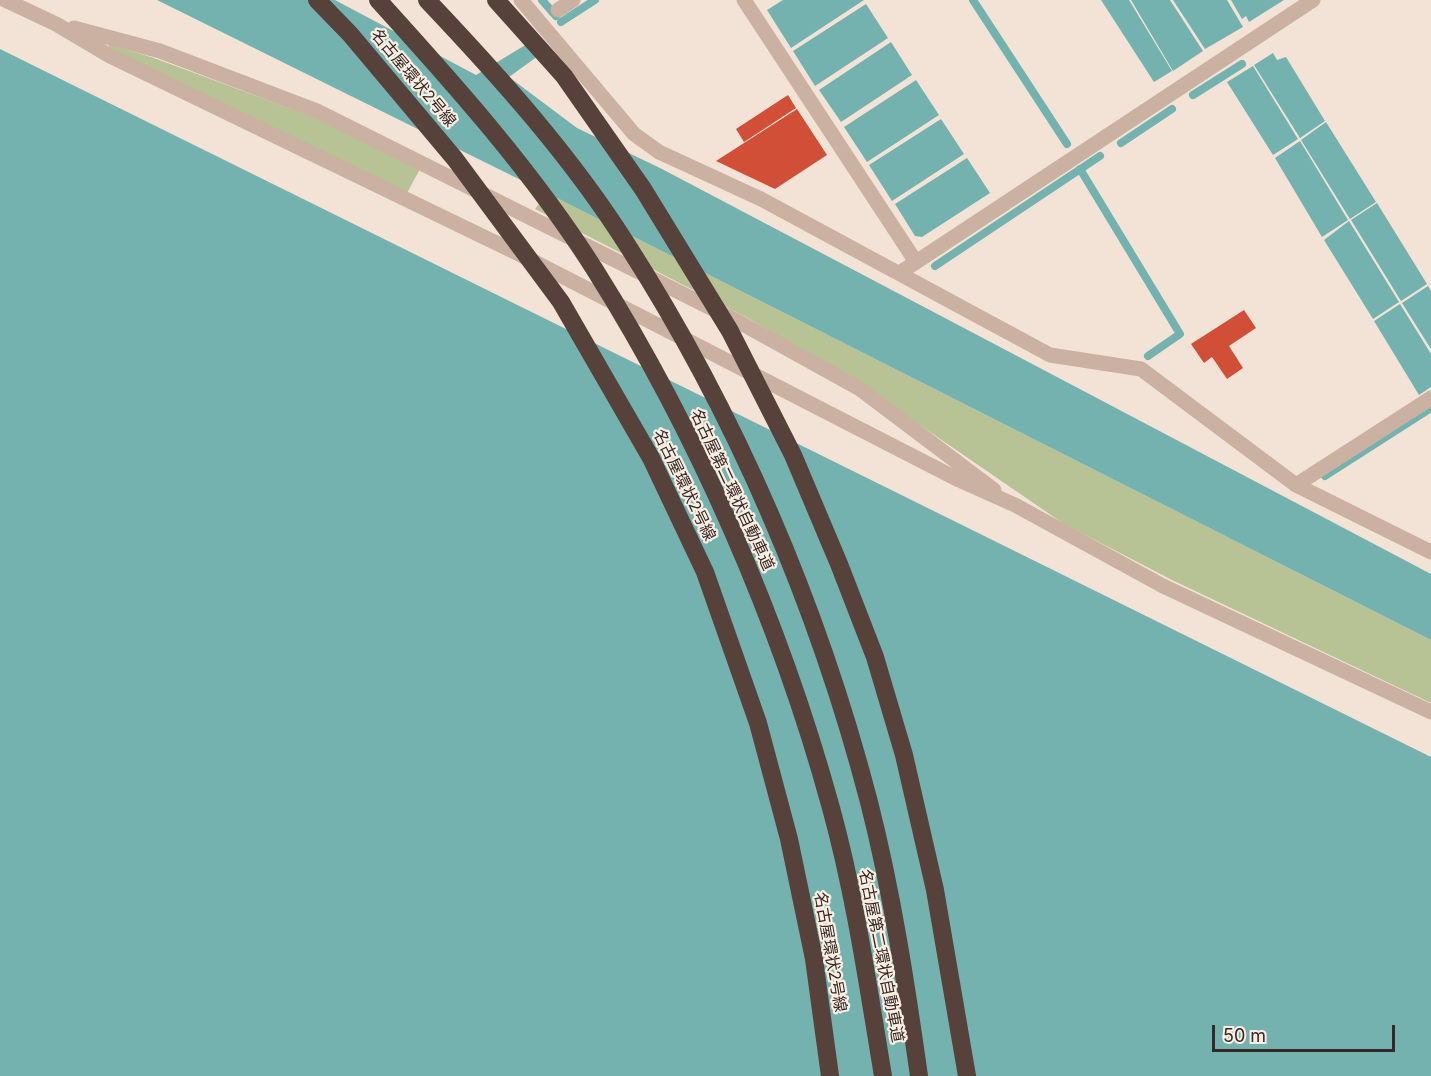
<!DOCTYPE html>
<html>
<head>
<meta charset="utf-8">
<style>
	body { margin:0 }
	#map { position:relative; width:1431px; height:1076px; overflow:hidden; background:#f3e3d6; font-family:Inter,sans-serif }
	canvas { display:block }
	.scale { position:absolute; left:1212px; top:1025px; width:183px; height:27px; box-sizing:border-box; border:3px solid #352825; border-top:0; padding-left:8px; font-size:18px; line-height:21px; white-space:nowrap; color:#352825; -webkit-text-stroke:4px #faede2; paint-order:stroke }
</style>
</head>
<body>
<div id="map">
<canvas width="1431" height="1076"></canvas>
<div class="scale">50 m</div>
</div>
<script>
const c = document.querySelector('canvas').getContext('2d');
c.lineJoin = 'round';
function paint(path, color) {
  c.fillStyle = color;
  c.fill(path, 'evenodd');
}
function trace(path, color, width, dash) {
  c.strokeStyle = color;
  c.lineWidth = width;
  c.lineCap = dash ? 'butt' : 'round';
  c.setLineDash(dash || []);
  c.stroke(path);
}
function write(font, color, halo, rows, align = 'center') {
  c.font = font + ' Inter,"Noto Sans JP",sans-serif';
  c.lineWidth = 4.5;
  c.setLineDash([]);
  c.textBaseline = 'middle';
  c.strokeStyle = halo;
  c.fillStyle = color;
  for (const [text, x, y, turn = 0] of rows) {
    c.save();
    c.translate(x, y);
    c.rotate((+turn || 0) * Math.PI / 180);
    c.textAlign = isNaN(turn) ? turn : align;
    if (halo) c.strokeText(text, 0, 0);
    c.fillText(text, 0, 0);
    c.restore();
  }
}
const green = new Path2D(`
	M108,44L154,58L313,117L420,169L407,193L111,50Z
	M547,193L1431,640V703L1172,580L1064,524L863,386L746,317L535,209Z`);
const water = new Path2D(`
	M157,0H335L476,75L527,44L538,56L509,77L577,128L662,169L1431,574V640L547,193Z
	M783,0H864L791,48L767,10Z
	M1101,0H1129L1172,71L1154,82Z
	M1131,0H1170L1203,51L1173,71Z
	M1173,0H1227L1243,27L1205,49Z
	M1231,0H1284L1249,22L1246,16L1242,19Z
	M866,4L888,38L815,86L793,51Z
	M891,42L912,75L841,122L819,90Z
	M0,49L1431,757V1076H0Z
	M1273,53L1277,60L1286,57L1325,121L1300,138L1254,65Z
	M1253,66L1298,139L1273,155L1227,82Z
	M916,80L939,115L867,162L844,127Z
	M941,119L964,154L892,201L869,165Z
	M1326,122L1376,202L1350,219L1301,140Z
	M1300,141L1348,220L1322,237L1275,158Z
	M967,158L990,193L922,237L915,236L895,204Z
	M1377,203L1427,284L1401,301L1351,220Z
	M1349,221L1399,302L1373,319L1324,240Z
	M1428,286L1431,291V349L1402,303Z
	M1400,304L1431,354V387L1419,395L1374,321Z`);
const stream = new Path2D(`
	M542,0L556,16
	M973,0L1067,144
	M561,22L595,0
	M1193,95L1242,64
	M1121,143L1172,109
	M1080,169L1180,334L1148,356
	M935,266L1100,156
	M1325,476L1431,408`);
const building = new Path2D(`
	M788,95L796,108L744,142L736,129Z
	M797,109L827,155L775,189L716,161Z
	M1244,310L1256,328L1229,346L1243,368L1227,379L1212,357L1204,363L1191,344Z`);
const street = new Path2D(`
	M5,0L56,24L110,56L519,254L959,480L1015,505L1163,586L1431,712
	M521,0L634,134L659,152L761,199L1050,355L1141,369L1296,485L1431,552
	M744,0L916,262
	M558,10L573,0
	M74,28L160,51L317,111L739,322L860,389L994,490
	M901,272L1313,0
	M1296,485L1431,398`);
const highwayBridge = new Path2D(`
	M317,0L350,34L455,159L561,302L651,458L705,572L758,723L789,839L814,959L830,1076
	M378,0C455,85 533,172 595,270C697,432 780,622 831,808C855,895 868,986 883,1076
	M427,0C499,76 570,155 626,243C736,414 818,606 869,802C892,892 906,984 919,1076
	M496,0L564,76L643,189L730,331L793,455L839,564L875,657L904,755L935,890L967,1076`);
const streetNames = [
	["名古屋環状2号線",413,78,50],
	["名古屋環状2号線",684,485,64],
	["名古屋第二環状自動車道",732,490,65],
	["名古屋環状2号線",830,952,80],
	["名古屋第二環状自動車道",881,956,79]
];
paint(green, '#b7c295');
paint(water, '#73b2af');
trace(stream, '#73b2af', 8);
paint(building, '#d04f36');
trace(street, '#cbb1a1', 15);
trace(highwayBridge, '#57413b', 18);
write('16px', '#352825', '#faede2', streetNames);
</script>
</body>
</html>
